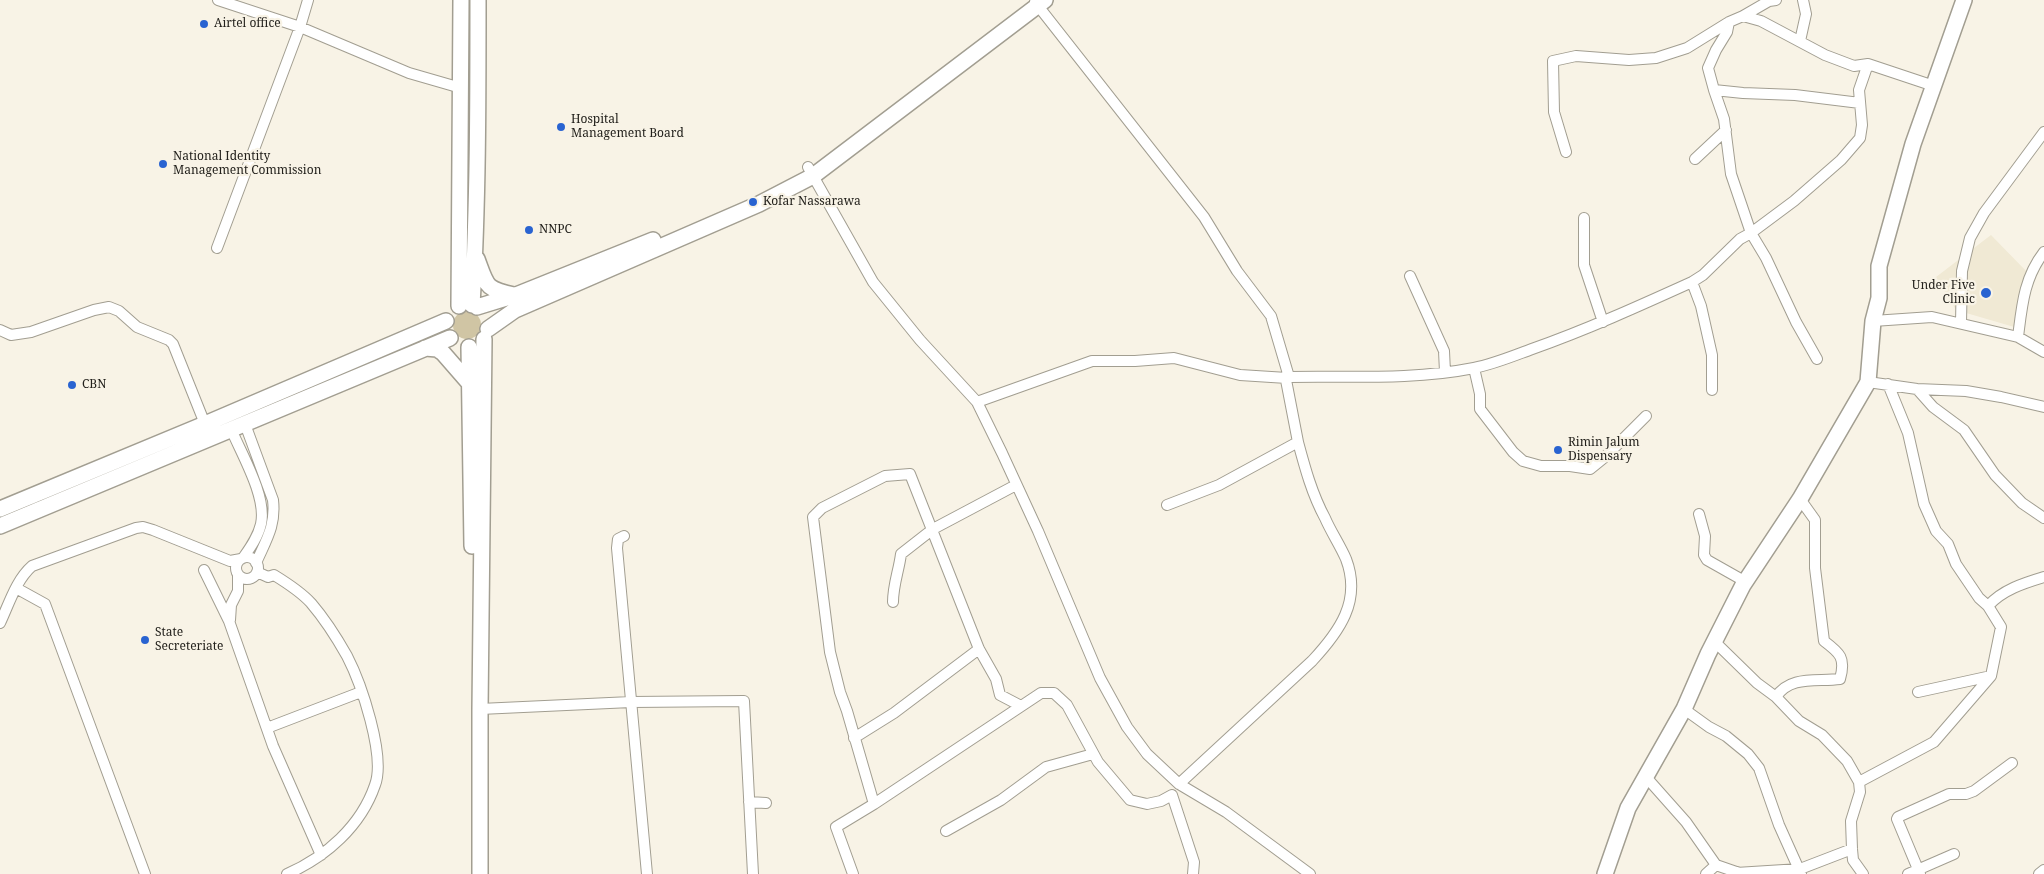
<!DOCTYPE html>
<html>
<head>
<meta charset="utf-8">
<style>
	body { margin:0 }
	canvas { display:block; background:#f8f3e6 }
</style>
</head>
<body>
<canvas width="2044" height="874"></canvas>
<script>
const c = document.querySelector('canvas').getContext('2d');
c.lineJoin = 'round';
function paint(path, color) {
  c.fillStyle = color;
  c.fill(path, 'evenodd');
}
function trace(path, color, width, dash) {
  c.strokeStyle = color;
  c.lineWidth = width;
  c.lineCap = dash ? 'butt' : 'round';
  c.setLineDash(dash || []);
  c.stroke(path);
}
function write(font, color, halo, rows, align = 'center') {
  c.font = font + ' "Noto Serif",serif';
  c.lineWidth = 4.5;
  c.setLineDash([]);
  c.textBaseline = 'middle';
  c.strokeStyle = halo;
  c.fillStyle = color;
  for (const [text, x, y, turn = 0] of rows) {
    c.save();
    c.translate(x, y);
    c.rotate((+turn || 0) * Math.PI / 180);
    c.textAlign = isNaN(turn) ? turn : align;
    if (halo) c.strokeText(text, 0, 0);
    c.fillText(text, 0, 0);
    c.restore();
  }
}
const built = new Path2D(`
	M1991,235L2029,274L2021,329L1956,310L1936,277Z`);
const green = new Path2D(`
	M453 325a14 14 0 1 1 28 0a14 14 0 1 1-28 0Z`);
const street = new Path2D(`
	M218,0L300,27L409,73L461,88
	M1035,2L1204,217L1237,271L1271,316L1289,377
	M1743,16L1769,1L1776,0
	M1729,22L1727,32L1716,50L1708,68L1714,90L1724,119L1731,174L1751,233L1766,258L1796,322L1817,359
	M1800,41L1806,14L1803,0
	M1714,90L1743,93L1795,95L1860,103
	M1566,152L1554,112L1553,61L1576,56L1629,60L1656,58L1687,48L1729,22L1743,16L1761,21L1825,55L1854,66L1868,64L1934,86
	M1695,159L1726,130
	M808,167L873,282L920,340L977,402L1002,453L1038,531L1100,678L1127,727L1147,754L1179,784L1226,812L1310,874
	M1584,218V265L1603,322
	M217,248L300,27L308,0
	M1410,276L1444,351L1445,372
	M1692,282L1701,306L1712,355V390
	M1873,321L1932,317L2018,337L2044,352
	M1961,323L1962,271L1970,238L1984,213L2044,132
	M0,330L11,335L31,332L94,310L109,307L119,311L137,327L169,340L173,344L205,424
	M2018,337C2022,305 2024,278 2044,252
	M1474,368L1480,394V409L1513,452L1523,461L1541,466H1570L1590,469L1606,456L1646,416
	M1868,382L1917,389L1966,391L2001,397L2044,407
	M1888,384L1908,433L1924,504L1936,531L1948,544L1956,564L1979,598L1988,606C2002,590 2024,583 2044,577
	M1917,389L1933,407L1964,430L1995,475L2022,503L2044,518
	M977,402L1092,361H1135L1174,358L1240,375L1287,378
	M245,424L273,500C276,526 266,540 256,563
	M231,429C242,455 267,497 261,524C258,537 250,548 243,558
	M1167,505L1219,485L1298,442L1286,380L1289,377C1350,376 1414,380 1474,368C1494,364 1513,356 1532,349C1586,330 1639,306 1692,282L1703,275L1740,239L1751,233L1794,201L1841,160L1860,138L1862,125L1859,90L1868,64
	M1699,514L1705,536L1704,555L1707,560L1746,582
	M624,536L618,539L617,548L647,874
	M236 568a11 11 0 1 1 22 0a11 11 0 1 1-22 0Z
	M204,570L229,621L273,746L321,855
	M257,572L268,577L274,575C287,583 301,592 311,603C323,617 338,640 347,656C361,683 386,756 375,785C361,826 326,857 287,874
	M16,588L45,604L145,874
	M893,602C893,585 899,570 901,554L933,529L1016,485
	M1988,606L2001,627L1991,676
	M230,620L231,605L238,591V574
	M0,623C9,604 16,580 32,566L136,528L143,527L153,530L230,561L241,559
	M1715,642L1757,683L1776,697L1799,721L1822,735L1847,761L1859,782L1860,792L1851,821L1852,849L1853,860L1863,874
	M1776,697C1790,675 1817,682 1840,679C1846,658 1840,653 1824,641L1815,568V520L1800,499
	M480,709L631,702L744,701L753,874
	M1684,709L1709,727L1726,736L1748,754L1759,768L1779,825L1801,874
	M267,728L361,692
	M854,738L894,713L979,649
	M1646,777L1686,822L1716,865
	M1859,782L1934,742L1991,676L1918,692
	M1179,784L1312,661C1339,632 1362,601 1346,559C1340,545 1331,532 1325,518C1312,494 1305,468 1298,442
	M749,802L766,803
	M874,804L847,711L840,692L830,652L813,517L822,508L885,476L910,474L979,649L996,679L1000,695L1021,706
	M946,831L1001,800L1046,767L1093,754
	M1736,873L1800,869L1852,849
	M853,874L836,827L874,804L1041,693H1054L1067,705L1098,762L1130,800L1147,804L1161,801L1172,795L1194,862L1193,874
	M1706,874L1716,865L1742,874
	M1908,874L1954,854
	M1920,874L1897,819L1898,817L1949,794H1966L1974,791L2012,763
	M2039,874L2044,870`);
const secondary = new Path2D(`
	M477,259C487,286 485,289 514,295
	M472,305C478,203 478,102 478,0
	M459,306L461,0
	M477,307L516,295L653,240
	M488,329L515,310L759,204L813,176L1045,0
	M469,347L472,546
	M425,348L437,349L443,353L470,384
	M0,509L205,424L446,321
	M0,526L450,338
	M480,874V709L484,339
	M1605,874L1628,808L1684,709L1708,654L1743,585L1800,499L1868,382L1873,321L1879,298V266L1913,144L1964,0`);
const markers = [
	[204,24,5,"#2963d1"],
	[561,127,5,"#2963d1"],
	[163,164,5,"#2963d1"],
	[753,202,5,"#2963d1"],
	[529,230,5,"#2963d1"],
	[1986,293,6,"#2963d1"],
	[72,385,5,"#2963d1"],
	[1558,450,5,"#2963d1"],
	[145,640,5,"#2963d1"]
];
const poiNames = [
	["Airtel office",214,24],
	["Hospital",571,120],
	["Management Board",571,134],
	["National Identity",173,157],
	["Management Commission",173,171],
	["Kofar Nassarawa",763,202],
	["NNPC",539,230],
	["Under Five",1975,286,"right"],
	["Clinic",1975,300,"right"],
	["CBN",82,385],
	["Rimin Jalum",1568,443],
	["Dispensary",1568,457],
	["State",155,633],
	["Secreteriate",155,647]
];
paint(built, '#f0e9d4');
paint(green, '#d0c5a4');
trace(street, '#a29e91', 12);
trace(secondary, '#a29e91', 18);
trace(street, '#fff', 10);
trace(secondary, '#fff', 15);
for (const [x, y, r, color] of markers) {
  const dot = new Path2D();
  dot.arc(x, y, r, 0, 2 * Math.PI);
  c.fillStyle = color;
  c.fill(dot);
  trace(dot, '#f8f3e6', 2);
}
write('12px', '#23211c', '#f8f3e6', poiNames, 'left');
</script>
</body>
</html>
